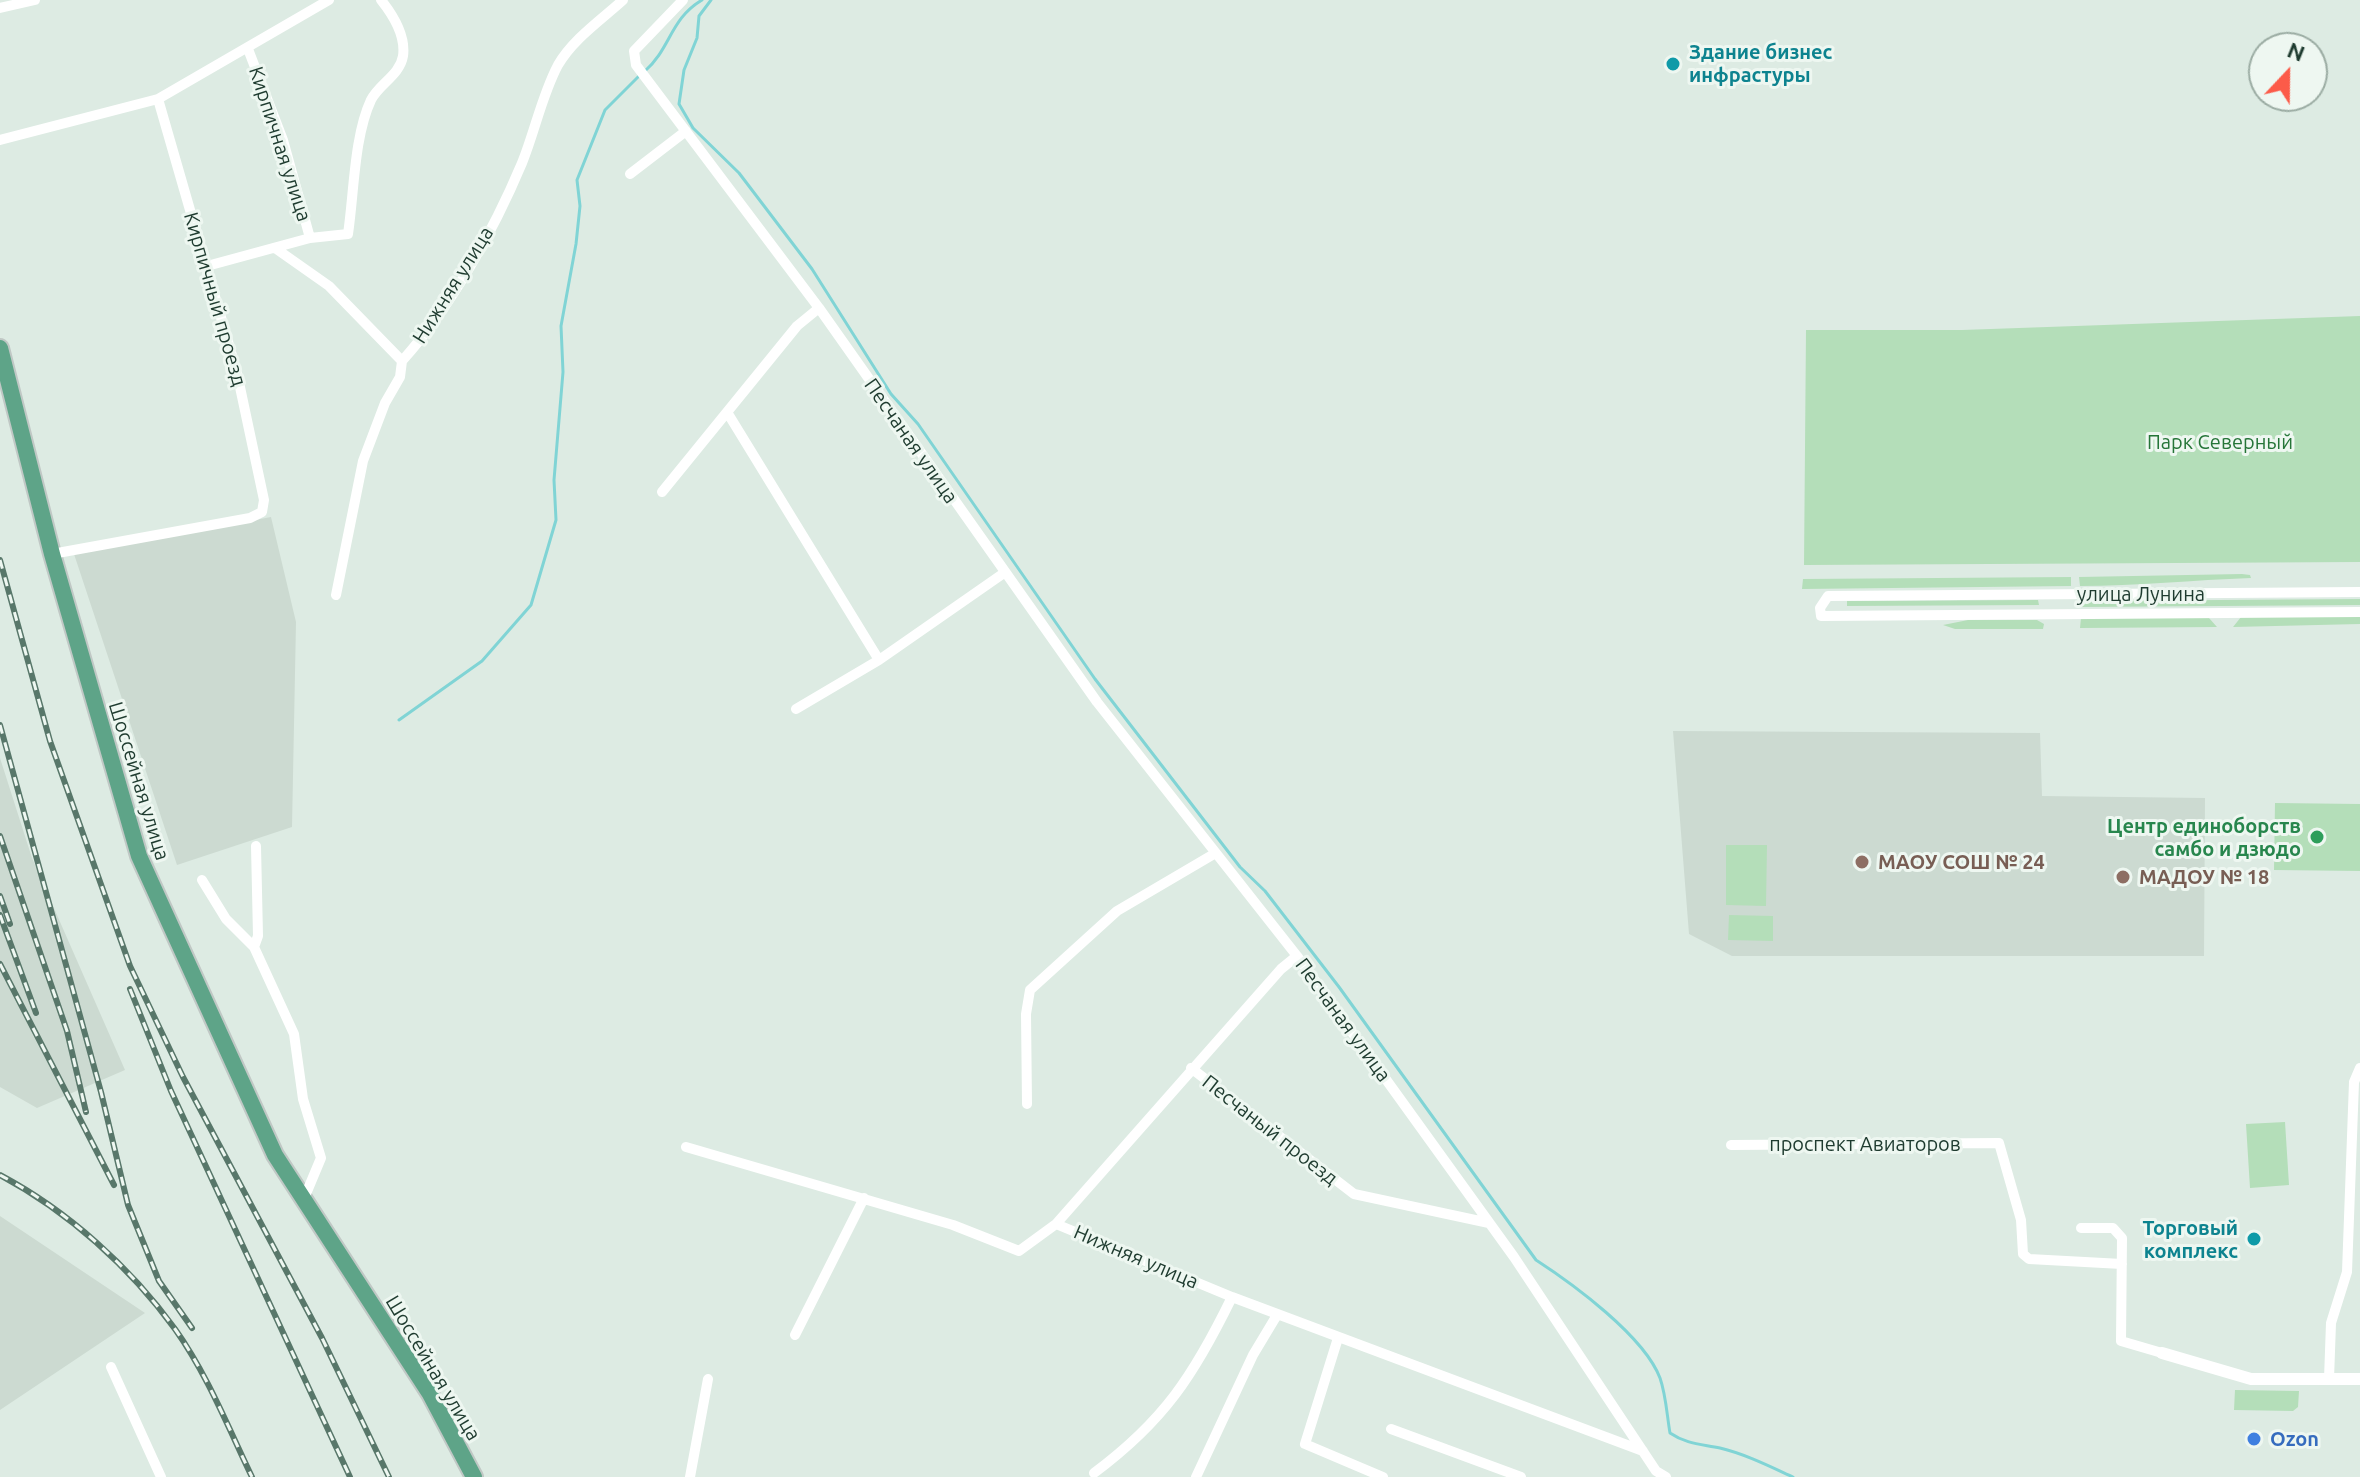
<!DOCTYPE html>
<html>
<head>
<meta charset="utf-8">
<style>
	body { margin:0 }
	#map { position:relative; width:2360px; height:1477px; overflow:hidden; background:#ddebe3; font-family:Ubuntu,sans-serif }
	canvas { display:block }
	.north { position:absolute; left:2248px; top:32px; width:80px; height:80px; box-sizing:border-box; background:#eef7f1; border:2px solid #9baca3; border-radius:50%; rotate:22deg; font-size:22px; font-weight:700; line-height:32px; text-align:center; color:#1e3b2f }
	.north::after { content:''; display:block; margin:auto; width:28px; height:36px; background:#fc5b49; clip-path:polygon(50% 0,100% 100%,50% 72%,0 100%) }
</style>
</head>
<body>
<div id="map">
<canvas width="2360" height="1477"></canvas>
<div class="north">N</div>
</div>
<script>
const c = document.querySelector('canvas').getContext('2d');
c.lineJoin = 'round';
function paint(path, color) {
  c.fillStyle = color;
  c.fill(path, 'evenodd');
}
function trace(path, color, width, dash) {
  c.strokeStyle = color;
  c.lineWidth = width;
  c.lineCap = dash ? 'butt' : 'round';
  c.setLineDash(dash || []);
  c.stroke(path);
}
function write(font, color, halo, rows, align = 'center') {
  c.font = font + ' Ubuntu,sans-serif';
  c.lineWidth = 6;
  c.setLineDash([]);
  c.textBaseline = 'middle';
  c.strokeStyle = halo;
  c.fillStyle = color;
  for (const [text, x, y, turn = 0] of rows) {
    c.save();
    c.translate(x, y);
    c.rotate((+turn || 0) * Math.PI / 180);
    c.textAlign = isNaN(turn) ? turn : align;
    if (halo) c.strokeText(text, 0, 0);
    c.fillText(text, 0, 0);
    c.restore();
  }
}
const built = new Path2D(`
	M271,517L296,622L292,827L177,865L74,554Z
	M1673,731L2040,733L2042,796L2205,798L2204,956H1732L1689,934Z
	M0,758L32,858L125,1070L37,1108L0,1087Z
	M0,1216L145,1313L0,1410Z`);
const green = new Path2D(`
	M2360,316V562L1804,565L1806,330H1962Z
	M2242,574L2250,575L2251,578C2193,580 2137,586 2080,586L2079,577Z
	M2071,577V586L1802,589L1803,579Z
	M2360,599V605L2081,607V601Z
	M2038,600L2039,605L1847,606V601Z
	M2360,616V624L2233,627L2241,617Z
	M2081,618H2209L2217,627L2080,628Z
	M1968,620H2037L2044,624L2043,629H1955L1943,625Z
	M2275,803L2360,804V871L2274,870Z
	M1726,845H1767L1766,906L1726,905Z
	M1729,915L1773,916V941L1728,940Z
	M2285,1122L2289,1185L2250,1188L2246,1124Z
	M2235,1390L2299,1391L2298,1407L2293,1411L2234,1410Z`);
const stream = new Path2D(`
	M711,0L699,16L697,38L684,70L679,104L693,128L739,173L812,269L891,394L918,424L1095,679L1240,867L1265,891L1339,987L1536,1260C1573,1284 1644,1336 1660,1378C1666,1395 1667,1416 1670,1433C1686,1444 1701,1444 1720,1448C1745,1454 1769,1466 1793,1477
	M645,71C671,48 670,19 702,0
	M399,720L482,661L531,605L556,520L554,480L563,372L561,326L576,244L580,206L577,180L605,110L639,76`);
const minor = new Path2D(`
	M683,0L634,51L636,65L819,308L1097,702L1297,956L1514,1257L1656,1471L1666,1477
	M0,8L35,0
	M248,49L283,140L310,238
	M0,140L158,99L329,0
	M630,174L686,131
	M275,248L329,286L402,361
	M207,266L310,238L348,234C354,194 354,136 371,100C379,84 400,75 403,56C406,35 393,15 381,0
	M727,412L879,660
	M662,492L797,326L819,308
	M52,554L250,518L262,512L264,500L237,373L158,99
	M2360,592L1828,596L1820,608L1821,616L2360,612
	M336,595L363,461L385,403L400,377L402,361C452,305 493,232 522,163C535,131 542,95 558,65C573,39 601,20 623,0
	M796,709L879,660L1004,573
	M202,880L226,919L254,947L294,1034L303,1099L321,1158L303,1201
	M254,947L258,936L256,846
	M1191,1068L1354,1194L1489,1223
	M1027,1104L1026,1014L1030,990L1117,911L1214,854
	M1731,1145L1999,1143L2021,1220L2023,1254L2029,1259L2122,1264
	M686,1147L953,1225L1019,1251L1056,1224L1232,1297L1643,1451
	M1056,1224L1281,969L1297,956
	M2081,1228H2113L2122,1238L2121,1341L2162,1353
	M795,1335L864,1198
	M1338,1338L1305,1444L1383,1477
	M111,1367L161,1477
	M2329,1379L2331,1323L2347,1272L2354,1082L2360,1068
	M1391,1429L1521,1477
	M1094,1473C1164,1421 1194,1375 1232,1297
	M690,1477L708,1379
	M1196,1477L1253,1355L1277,1315`);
const tertiary = new Path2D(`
	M2162,1353L2251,1379H2360`);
const primary = new Path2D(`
	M0,348L52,554L139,856L275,1155L430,1394L474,1477`);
const rail = new Path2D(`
	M0,560L50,741L130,966L183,1077L322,1338L389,1477
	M0,725L101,1092L128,1205L159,1281L192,1328
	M0,836L67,1031L86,1112
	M0,896L10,924
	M0,915L36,1013
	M0,964L114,1185
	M130,989L171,1091L350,1477
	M0,1175C68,1211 130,1267 175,1329C207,1374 228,1427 252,1477`);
const markers = [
	[1673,64,8,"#0f9aa8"],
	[2317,837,8,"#2e9e5b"],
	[1862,862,8,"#8d6e63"],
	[2123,877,8,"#8d6e63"],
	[2254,1239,8,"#0f9aa8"],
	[2254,1439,8,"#3f7fe0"]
];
const cultureNames = [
	["Здание бизнес",1689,52],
	["инфрастуры",1689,75],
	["Торговый",2238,1228,"right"],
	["комплекс",2238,1251,"right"]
];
const streetNames = [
	["Кирпичная улица",280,144,72],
	["Нижняя улица",453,285,-58],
	["Кирпичный проезд",215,299,74],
	["Песчаная улица",911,441,55],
	["улица Лунина",2141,594],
	["Шоссейная улица",139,781,73],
	["Песчаная улица",1343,1020,54],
	["Песчаный проезд",1270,1130,38],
	["проспект Авиаторов",1865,1144],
	["Нижняя улица",1136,1257,23],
	["Шоссейная улица",433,1368,59]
];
const parkNames = [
	["Парк Северный",2220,442]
];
const leisureNames = [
	["Центр единоборств",2301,826],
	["самбо и дзюдо",2301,849]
];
const educationNames = [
	["МАОУ СОШ № 24",1878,862],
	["МАДОУ № 18",2139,877]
];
const shopNames = [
	["Ozon",2270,1439]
];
paint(built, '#ccdad1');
paint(green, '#b4deb9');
trace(stream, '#80d4d5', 3);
trace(primary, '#c0c8c5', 20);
trace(minor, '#fff', 10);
trace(tertiary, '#fff', 12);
trace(primary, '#5ea488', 16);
trace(rail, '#58776a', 6);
trace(rail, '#eef7f1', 3, [9]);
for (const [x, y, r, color] of markers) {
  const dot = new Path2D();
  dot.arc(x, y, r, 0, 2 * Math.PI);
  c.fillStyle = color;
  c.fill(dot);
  trace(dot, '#eef7f1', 3);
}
write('bold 20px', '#0d838f', '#eef7f1', cultureNames, 'left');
write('20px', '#1e3b2f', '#eef7f1', streetNames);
write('20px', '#257538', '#eef7f1', parkNames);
write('bold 20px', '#27864d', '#eef7f1', leisureNames, 'right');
write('bold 20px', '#785e54', '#eef7f1', educationNames, 'left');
write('bold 20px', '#366cbe', '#eef7f1', shopNames, 'left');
</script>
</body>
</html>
